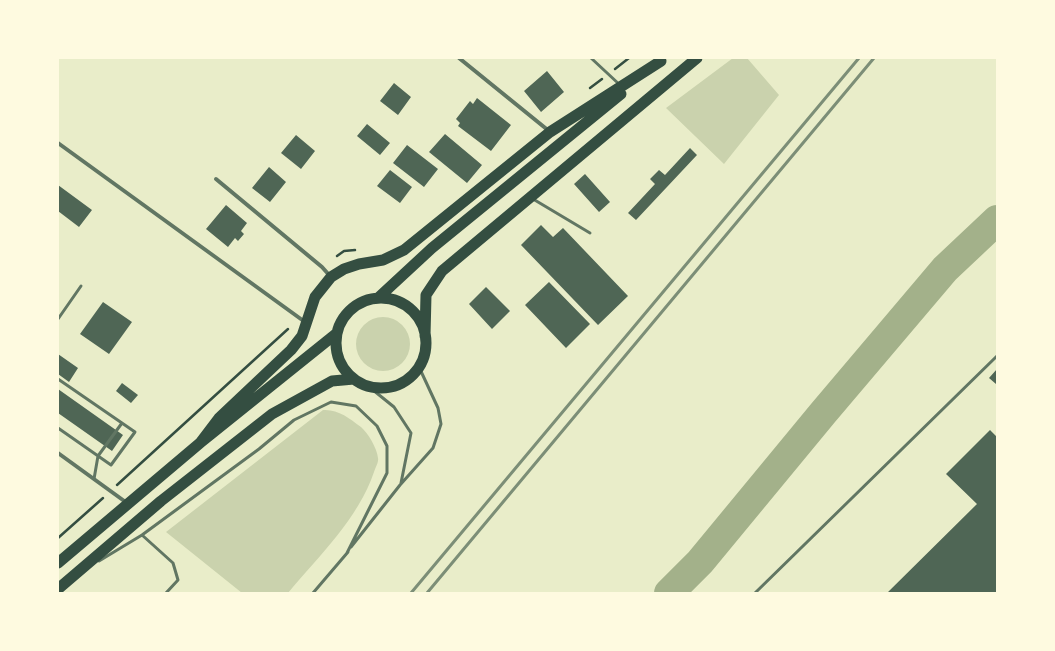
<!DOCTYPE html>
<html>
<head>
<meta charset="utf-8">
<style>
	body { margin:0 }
	#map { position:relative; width:1055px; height:651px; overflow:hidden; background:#e9edc9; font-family:"DM Sans",sans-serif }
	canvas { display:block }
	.frame { position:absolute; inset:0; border:59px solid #fefae0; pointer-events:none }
</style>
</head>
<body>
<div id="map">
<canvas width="1055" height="651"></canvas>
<div class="frame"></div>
</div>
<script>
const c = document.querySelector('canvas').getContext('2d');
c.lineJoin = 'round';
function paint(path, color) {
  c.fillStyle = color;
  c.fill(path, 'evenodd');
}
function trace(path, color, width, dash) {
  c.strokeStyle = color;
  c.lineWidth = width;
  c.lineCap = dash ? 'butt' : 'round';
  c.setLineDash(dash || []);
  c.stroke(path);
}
const green = new Path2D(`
	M733,58H747L779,95L724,164L666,108Z
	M356 344a27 27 0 1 1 54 0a27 27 0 1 1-54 0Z
	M323,410C338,409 349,418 361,427C368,433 377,448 378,458C379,462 375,468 374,472C358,519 319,556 288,593H242L166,532Z`);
const river = new Path2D(`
	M669,593L700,562L823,413L945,269L997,220`);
const building = new Path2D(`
	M547,71L564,92L541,112L524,91Z
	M394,83L411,97L398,115L380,101Z
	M477,98L511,125L491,151L458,126L460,123L456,119L470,101L473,104Z
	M367,124L390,143L380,155L357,136Z
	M445,134L482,165L467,183L429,152Z
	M296,135L315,151L301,169L281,153Z
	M407,145L438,169L424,187L393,163Z
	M690,148L697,155L636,220L628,213L655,184L650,179L659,170L665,175Z
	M269,167L286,182L270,202L252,188Z
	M390,170L412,187L400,203L377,186Z
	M585,174L610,202L599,212L574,184Z
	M58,185L92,210L79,227L58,211Z
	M226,205L247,223L241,231L244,234L238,241L235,238L228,247L206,229Z
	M541,225L553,237L563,228L628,296L598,325L521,245Z
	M549,282L590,324L566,348L525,305Z
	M486,287L510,311L492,329L469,304Z
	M103,302L132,322L109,354L80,334Z
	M58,354L78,368L69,382L58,374Z
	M997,369V383L996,384L989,378Z
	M122,383L138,395L131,403L116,391Z
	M58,389L123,435L112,451L58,413Z
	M990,430L997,437V593H887L977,504L946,474Z`);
const path = new Path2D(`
	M615,69L629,58
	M590,88L602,79
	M337,256L344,251L355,250
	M117,485L288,329
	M58,538L103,498`);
const service = new Path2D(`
	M591,58L620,85
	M533,199L590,233
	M58,319L81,286
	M58,379L135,432L111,465L58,428
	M368,386L394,407L411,433L401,483
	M94,479L98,456L122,423
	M142,535L173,563L178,580L166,593
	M351,547L400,485L433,448L441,424L438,408L419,367
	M99,561L142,535L259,449L294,420L331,402L356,406L377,426L387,446V473L347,553
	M313,593L348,552
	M755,593L997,356`);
const minor = new Path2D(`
	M459,58L549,131
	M58,143L305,322
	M216,179L322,267L330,276
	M58,453L127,503`);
const trunk = new Path2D(`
	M378,298L432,248L621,94
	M336 343a45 45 0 1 1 90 0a45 45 0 1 1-90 0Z
	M425,336L426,295L442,271L697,58
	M200,443L219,418L291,350L302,336L315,297L331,277L344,269L359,264L383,260L404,250L550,132L661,61
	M58,563L200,443L337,333
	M58,589L161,501L272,414L332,381L354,379`);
const rail = new Path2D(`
	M411,593L859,58
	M427,593L874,58`);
paint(green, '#cad2ad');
trace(river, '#a3b18a', 30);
paint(building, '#4f6655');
trace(path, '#344e41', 2.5);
trace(service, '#617663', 3);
trace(minor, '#617663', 4);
trace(trunk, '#344e41', 11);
trace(rail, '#7c8e77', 3);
</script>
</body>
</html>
